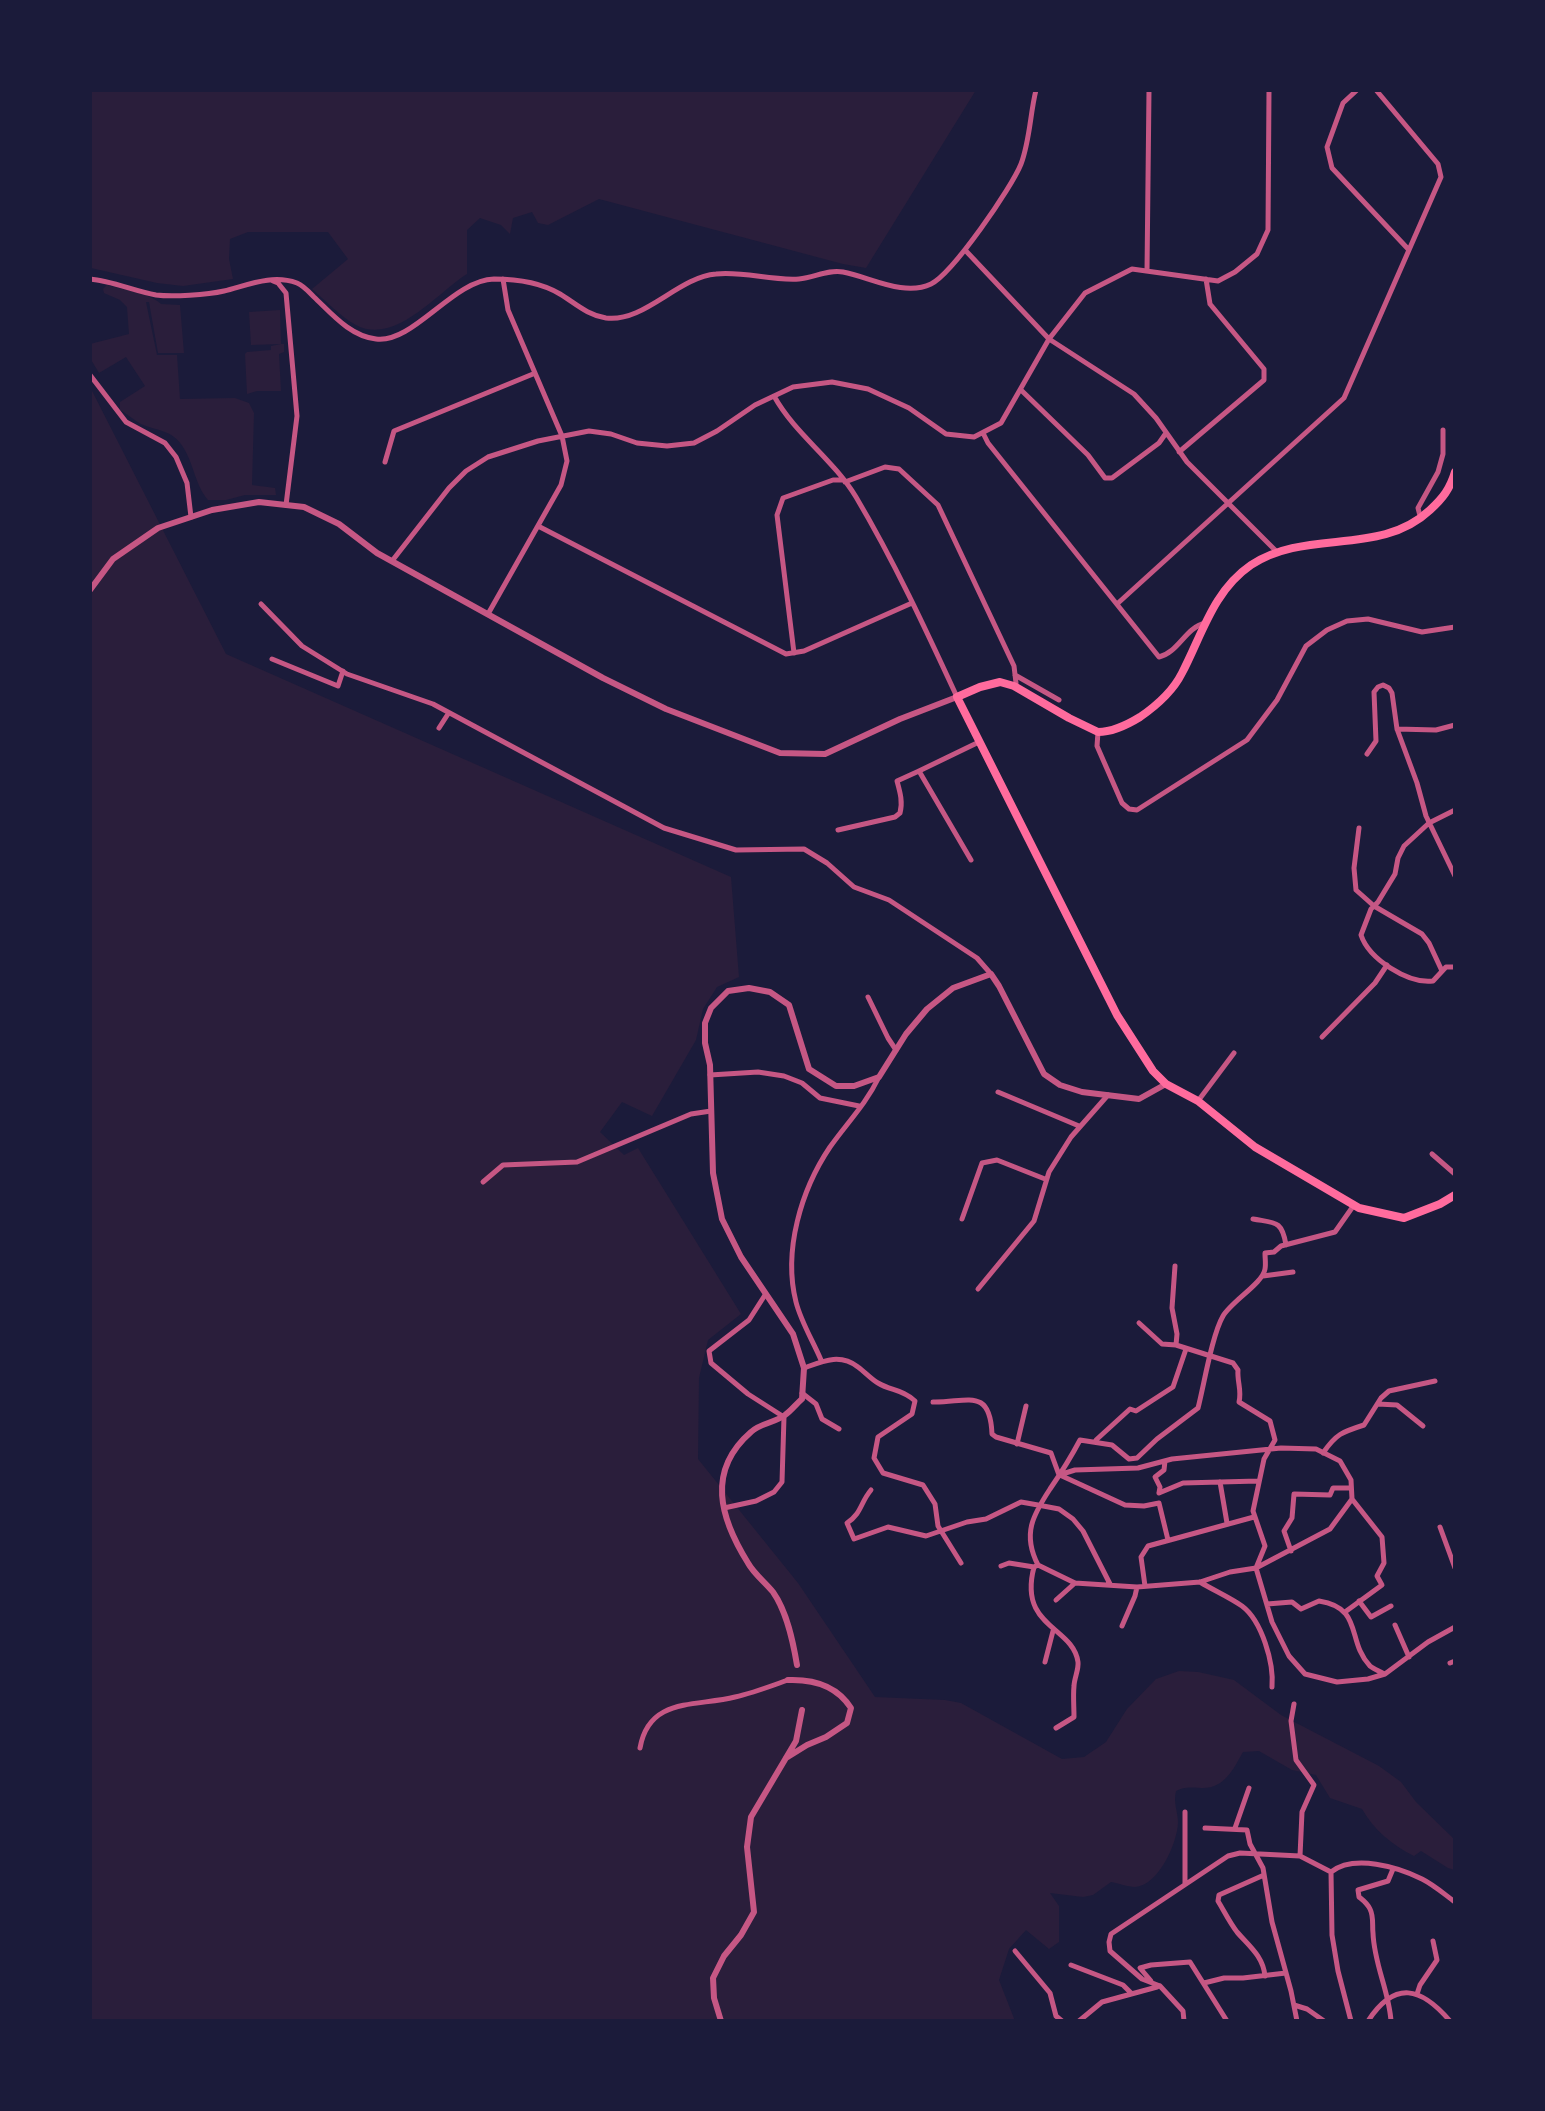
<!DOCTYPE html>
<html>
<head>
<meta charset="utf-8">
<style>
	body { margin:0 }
	#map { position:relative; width:1545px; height:2111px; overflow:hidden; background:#1b1b3a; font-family:"PT Sans Narrow",sans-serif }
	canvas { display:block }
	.frame { position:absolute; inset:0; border:92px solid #1b1b3a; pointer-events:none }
</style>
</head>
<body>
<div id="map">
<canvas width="1545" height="2111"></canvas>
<div class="frame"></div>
</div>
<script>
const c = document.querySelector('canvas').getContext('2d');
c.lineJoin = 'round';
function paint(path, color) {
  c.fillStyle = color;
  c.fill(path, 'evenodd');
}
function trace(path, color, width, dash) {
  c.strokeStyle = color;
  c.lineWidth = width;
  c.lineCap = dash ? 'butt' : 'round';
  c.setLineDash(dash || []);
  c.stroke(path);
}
const green = new Path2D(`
	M90,90H976L866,268L843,264L599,199L548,225L538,223L532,212L513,218L510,234L501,225L480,218L467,230V274C438,292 395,346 356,325C341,317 326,301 312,289L348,259L328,232H248L230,239L229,259L233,279L183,286L157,283L91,268Z
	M107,285C124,290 148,292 161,304L180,305L184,353H158L149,302H146L157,355H177L180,399L235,398L249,403L254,413L252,485L275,488L276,495H245L226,500H208C195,485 194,464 183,447C173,430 157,431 141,424C134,420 127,414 120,410V402L145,386L126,357L99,373L90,358V344L129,334L127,307L120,300L104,293L103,289Z
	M280,310L281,344H284V352L279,354L281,391H257L247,394L245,354L247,352L271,350V346L281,344L251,345L249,312Z
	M90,387L226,654L731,877L739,977L717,987L703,1009L696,1040L652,1116L622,1102L600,1132L624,1155L638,1148L741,1314L708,1340L699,1378L698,1459L798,1583L875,1697L945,1700L961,1703L1062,1759L1084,1757L1106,1742L1127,1709L1156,1679L1179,1671L1198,1672L1234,1680L1281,1715L1379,1766L1401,1782L1416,1802L1455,1840V1870L1448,1868L1421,1851L1414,1856C1392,1845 1374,1830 1362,1809L1330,1798L1316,1775L1292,1770L1259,1751L1243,1752C1233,1770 1224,1789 1201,1788C1190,1788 1186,1786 1176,1791C1173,1804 1178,1811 1178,1823C1177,1844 1158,1886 1135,1887C1128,1887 1118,1883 1111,1882L1093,1895L1083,1897L1050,1893L1059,1906V1942L1049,1949L1026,1930L1009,1949L999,1980L1015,2021H90Z`);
const minor = new Path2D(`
	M1357,90L1343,103L1327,147L1332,168L1409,250
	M966,251L1049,339L1134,394L1156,418L1187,462L1276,551
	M1147,271L1149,90
	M90,279C112,281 134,291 156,295C172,297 207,295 224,291C248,285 272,274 297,283C304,286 309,292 314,297C332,314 350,336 376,339C413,344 453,280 494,279C517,279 540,282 560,294C575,303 587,315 606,318C644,323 678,277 716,274C744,271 771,281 799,279C814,278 828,269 843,272C870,277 904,297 931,284C953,273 1012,187 1021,164C1030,140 1030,114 1036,90
	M273,281L278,283L286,293L297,416L286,505
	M90,375L126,422L165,443L176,457L187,483L191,517
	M1021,390L1088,455L1105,478H1112L1159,443L1166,433
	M774,396C795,434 833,459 856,497C894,561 926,630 957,697
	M983,433L988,443L1159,657C1179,652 1185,628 1205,623
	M1179,452L1264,380V369L1210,304L1206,279
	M385,462L394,431L533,374
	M845,482L885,467L899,469L938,505L1014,666L1016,683L1014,686
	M1420,516L1418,508L1438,472L1443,454V430
	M538,526L786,654L804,651L912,603
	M392,561L449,488L466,471L488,457L538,441L589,431L611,434L637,443L667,446L694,443L717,431L755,405L793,387L832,382L868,389L909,408L946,434L974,437L1001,423L1049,339L1085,293L1132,269L1218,281L1235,272L1257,254L1268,230L1269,90
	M261,604L302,646L347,674L433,704L664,828L736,850L804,849L827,863L854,887L889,900L977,958L991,974
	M1117,604L1344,398L1441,177L1438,164L1376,90
	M488,614L561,485L567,461L562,436L508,310L503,279
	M794,653L777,515L783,498L833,480H843
	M272,659L338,686L343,671
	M1015,675L1059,700
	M439,728L448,714
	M1397,729L1436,730L1455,725
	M1098,732L1097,746L1122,803L1129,809L1137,810L1247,740L1277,700L1306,646L1327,630L1347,621L1368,619L1422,632L1455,627
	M1367,754L1376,741L1374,692L1378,687L1383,685L1389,688L1392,693L1397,729L1417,783L1426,816L1455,876
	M1455,810L1429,823L1404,846L1398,858L1395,874L1378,902L1371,909L1361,935C1369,959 1408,984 1433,981L1446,967H1455
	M1359,828L1354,868L1356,890L1374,906L1422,934L1429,943L1442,971
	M838,830L895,817L900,813C903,802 900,792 897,781L919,771
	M971,860L919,771L979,742
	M868,997L888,1038L896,1050
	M1322,1037L1375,983L1387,965
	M710,1075L758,1072L784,1076L802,1083L820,1098L859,1106
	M998,1092L1079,1126
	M1198,1101L1234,1053
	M1432,1154L1455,1174
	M483,1182L503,1165L577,1162L691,1114L711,1111
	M962,1219L982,1163L997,1160L1045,1179
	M1253,1219C1275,1223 1282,1220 1286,1245
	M1175,1266L1172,1308L1177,1334L1176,1345
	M1263,1276L1293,1272
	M978,1289L1034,1221L1049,1172L1071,1137L1108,1095
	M1139,1323L1162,1344L1176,1345L1233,1363L1238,1370C1237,1382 1242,1390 1239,1402L1270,1421L1275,1440L1264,1459L1253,1511L1265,1546L1256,1568L1272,1622L1289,1656L1305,1674L1337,1682L1368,1679L1385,1674L1428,1642L1455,1627
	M821,1360C813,1341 801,1322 796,1302C783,1251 801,1190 830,1147C847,1123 866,1104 879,1077
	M804,1368C823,1361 840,1353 858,1367C865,1372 871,1379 878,1383C891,1391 902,1389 915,1401L912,1414L878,1437L874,1458L883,1473L923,1485L935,1504L938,1526L961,1563
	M802,1393L816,1404L822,1419L839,1429
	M933,1402C966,1403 990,1386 992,1434L996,1437L1051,1453L1059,1475
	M1378,1404L1397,1405L1423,1426
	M1096,1440L1130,1409L1136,1411L1173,1387L1186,1349
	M1017,1444L1026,1406
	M1323,1453C1336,1434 1342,1432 1364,1425L1381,1398L1389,1391L1435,1381
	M1059,1475L1075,1470L1138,1468L1172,1459L1281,1448L1316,1449L1340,1461L1351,1480L1352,1499L1330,1529L1256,1568L1230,1572L1200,1582L1137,1587L1075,1583L1038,1565C1022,1534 1033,1515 1050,1489C1061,1473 1071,1457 1080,1440L1112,1445L1129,1459L1137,1458L1157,1439L1198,1408C1204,1385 1212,1335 1223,1316C1232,1301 1263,1283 1265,1269C1266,1264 1265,1259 1265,1253L1274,1252L1281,1246L1335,1232L1354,1205
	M1062,1476L1125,1505L1144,1506L1159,1503
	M1220,1482L1227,1523
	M871,1490C860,1503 862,1513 847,1523L854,1539L888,1527L926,1536L967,1522L986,1519L1021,1502L1038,1505L1059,1509L1073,1519L1083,1531L1110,1584
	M1159,1493L1183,1483L1258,1481
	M1159,1493L1160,1487L1155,1477L1164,1470L1165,1461
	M1159,1503L1168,1540
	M724,1508L756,1501L774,1492L782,1482L784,1417L748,1394L711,1363L709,1351L749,1320L765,1295
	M1440,1527L1455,1568
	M1291,1551L1284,1531L1292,1518L1294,1494L1330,1495L1333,1488H1351
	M1001,1566L1009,1563L1034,1567L1036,1566
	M1034,1567C1018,1628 1073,1626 1078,1662C1079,1669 1074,1679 1074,1686C1073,1696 1074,1707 1074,1717L1056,1728
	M1200,1582C1213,1590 1229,1597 1242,1606C1262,1621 1274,1663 1272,1687
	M1145,1586L1141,1557L1148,1546L1254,1517
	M1056,1600L1075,1583
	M1359,1601L1371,1617L1391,1606
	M1267,1604L1292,1602L1301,1609L1319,1601C1364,1608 1346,1641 1370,1666C1374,1669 1379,1671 1384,1674
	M1345,1612L1382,1585L1377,1576L1384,1563L1382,1537L1352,1499
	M1395,1625L1409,1657
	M1122,1626L1135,1596L1137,1587
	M1045,1662L1053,1631
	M1450,1663L1455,1661
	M1294,1704L1291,1721L1296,1760L1314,1785L1302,1812L1300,1856
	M640,1748C649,1697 695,1707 735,1697C753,1693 771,1686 788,1680
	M1185,1812V1884
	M1205,1828L1247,1830L1250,1844L1263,1868L1272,1922L1291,1991L1297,2021
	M1235,1828L1249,1788
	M1331,1872L1332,1935L1338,1971L1351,2021
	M1331,1872C1354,1854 1398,1867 1422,1879C1434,1885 1444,1894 1455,1902
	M1264,1875L1219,1895L1218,1901C1224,1911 1230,1923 1237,1932C1249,1946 1263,1956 1265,1976
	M1015,1951L1050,1993L1056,2016L1062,2021
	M1071,1965L1123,1985L1131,1993
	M1151,1981L1140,1968L1151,1965L1190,1962L1227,2021
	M1204,1983L1224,1978H1243L1286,1973
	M1160,1986L1142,1979L1110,1951L1109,1942L1111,1934L1228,1856L1240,1853L1300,1856L1331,1872
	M1160,1986L1183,2011L1184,2021
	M1417,1994L1420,1985L1437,1960L1433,1941
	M1294,2005L1307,2009L1324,2021
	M1079,2021L1102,2002L1157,1987
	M1368,2021C1395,1980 1421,1987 1450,2021
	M1391,2021C1389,1991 1374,1964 1373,1933C1372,1925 1374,1917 1370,1909C1367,1903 1364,1901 1359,1897L1358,1890L1388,1881L1393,1869`);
const tertiary = new Path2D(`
	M90,590L113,559L158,528L212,510L259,502L304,507L339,524L377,553L603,678L666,709L780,753L825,754L900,719L957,697
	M797,1665C793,1641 787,1612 773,1592C765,1582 754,1574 748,1563C720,1518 706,1471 751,1432C760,1423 775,1423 785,1415C791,1411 796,1404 802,1399L804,1368L793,1334L741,1257L722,1219L713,1173L710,1065L705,1043V1023L711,1008L728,991L749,988L770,992L789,1005L809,1069L836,1086H854L879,1077L906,1034L927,1009L953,988L991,974L999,986L1044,1074L1060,1085L1082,1092L1139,1099L1166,1084
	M786,1758L807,1745L826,1737L847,1723L851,1708C837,1686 814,1679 788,1680
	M721,2021L714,1998L713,1978L724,1956L741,1935L754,1912L747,1847L751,1817L796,1741L802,1710`);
const secondary = new Path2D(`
	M1455,472C1450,489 1443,498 1430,510C1380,557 1307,528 1251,565C1213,591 1202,635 1182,673C1173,691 1156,706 1140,717C1127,725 1113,732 1098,732L1069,718L1014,686L1000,682L980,687L957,697L1117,1015L1153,1071L1166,1084L1198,1101L1255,1147L1359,1208L1404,1218L1440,1204L1455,1195`);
paint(green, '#2a1e3b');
trace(minor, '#c65784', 5);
trace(tertiary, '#c65784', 6);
trace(secondary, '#ff6b9d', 8);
</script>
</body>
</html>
